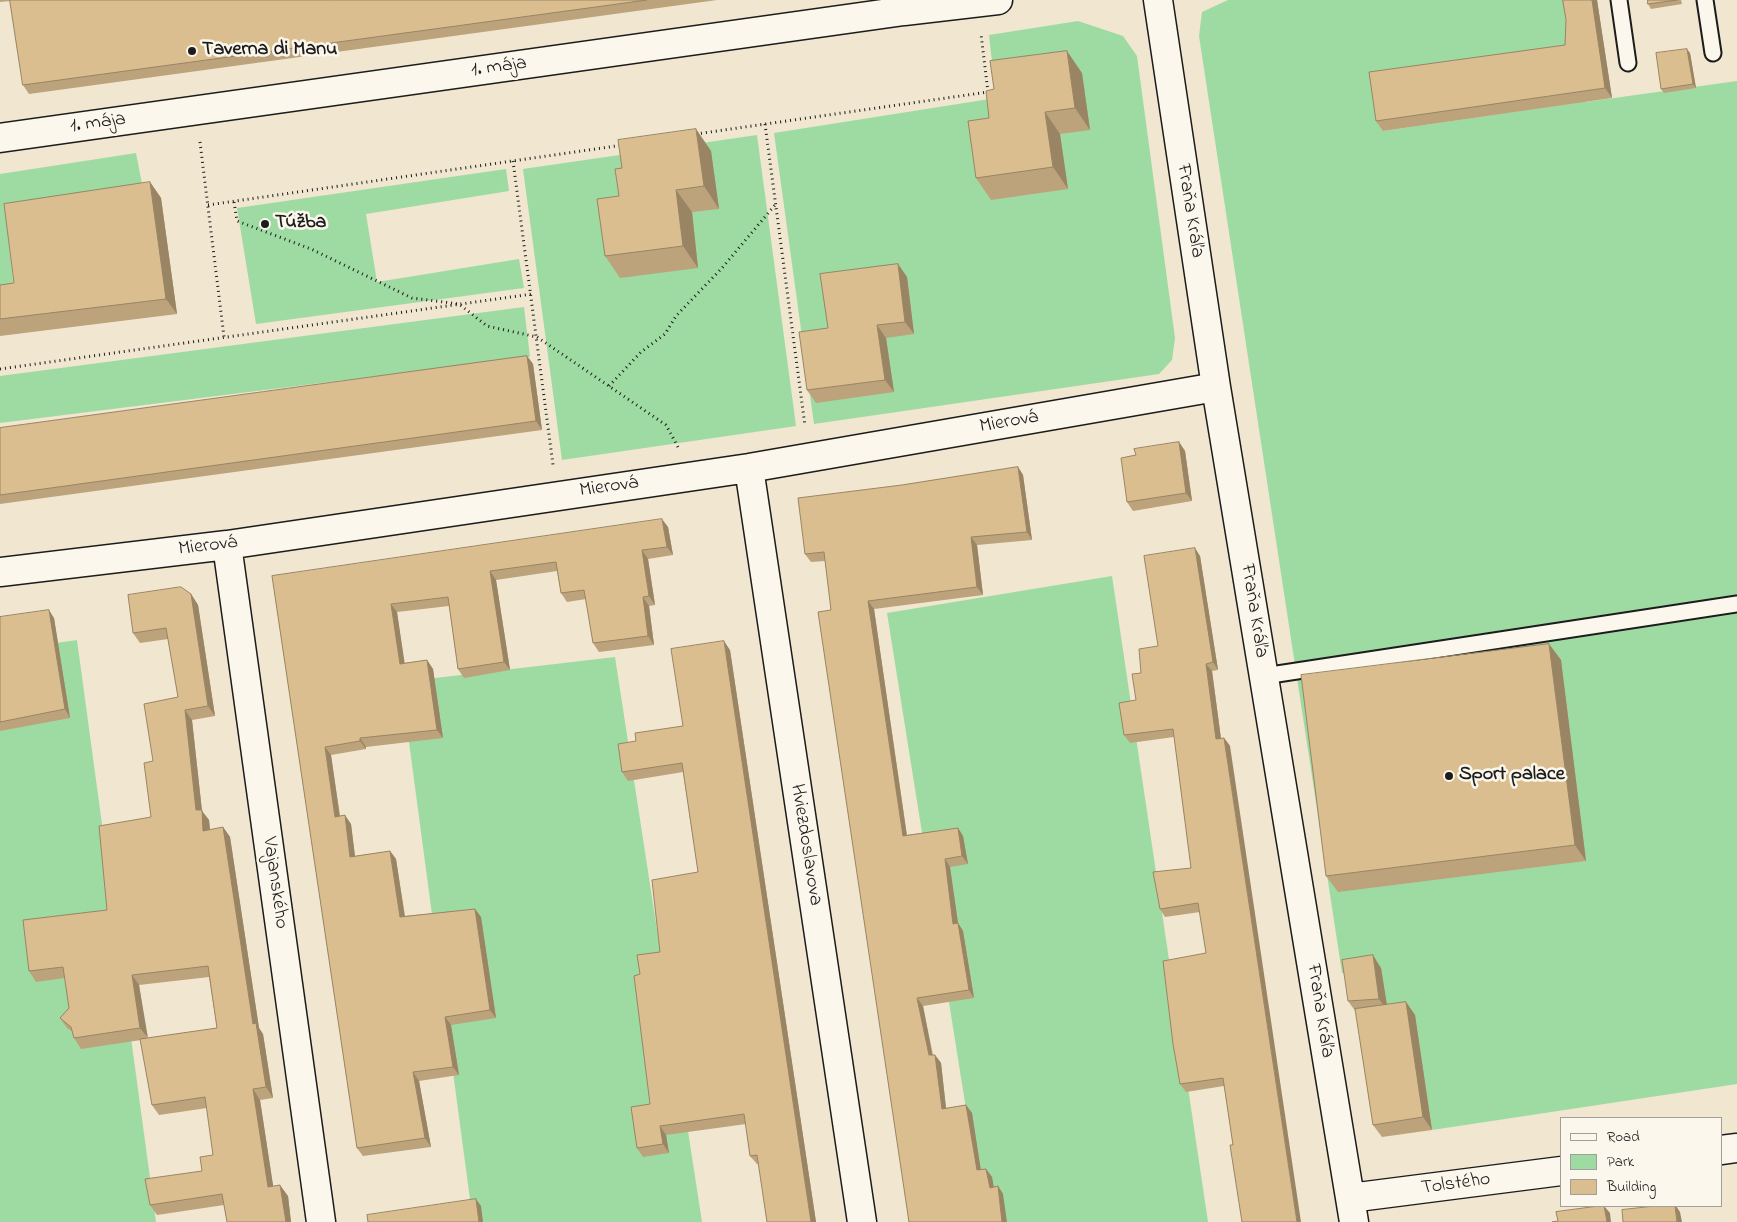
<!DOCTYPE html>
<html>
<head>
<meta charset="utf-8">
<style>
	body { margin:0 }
	#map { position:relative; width:1737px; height:1222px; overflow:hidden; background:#f1e6d0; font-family:"Indie Flower",sans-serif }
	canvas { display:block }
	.legend { position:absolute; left:1560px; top:1117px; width:162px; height:90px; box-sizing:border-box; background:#fbf7ec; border:1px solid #a29f99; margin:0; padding:6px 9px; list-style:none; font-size:15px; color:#1c1c1c }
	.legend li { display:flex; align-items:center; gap:10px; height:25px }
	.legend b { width:25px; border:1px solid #a29f99 }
</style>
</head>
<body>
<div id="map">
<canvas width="1737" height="1222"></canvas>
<ul class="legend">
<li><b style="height:6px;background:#fbf7ec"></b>Road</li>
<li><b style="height:14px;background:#9edba3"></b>Park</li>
<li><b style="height:14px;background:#dbbe8f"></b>Building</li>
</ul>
</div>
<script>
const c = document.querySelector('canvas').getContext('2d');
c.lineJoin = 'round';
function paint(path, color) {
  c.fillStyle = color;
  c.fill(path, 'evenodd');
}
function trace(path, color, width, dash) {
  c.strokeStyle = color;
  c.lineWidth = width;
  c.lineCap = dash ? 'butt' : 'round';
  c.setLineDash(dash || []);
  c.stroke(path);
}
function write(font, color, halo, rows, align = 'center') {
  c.font = font + ' "Indie Flower",sans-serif';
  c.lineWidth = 5;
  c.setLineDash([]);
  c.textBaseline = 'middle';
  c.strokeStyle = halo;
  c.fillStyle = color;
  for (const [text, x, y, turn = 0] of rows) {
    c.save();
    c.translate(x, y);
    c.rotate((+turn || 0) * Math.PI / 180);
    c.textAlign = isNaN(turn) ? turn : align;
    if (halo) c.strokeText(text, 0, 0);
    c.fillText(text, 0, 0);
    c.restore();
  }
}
const green = new Path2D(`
	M1228,0H1569L1585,102L1737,81V1084L1432,1130L1351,973H1342L1199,36L1202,12ZM1376,82L1554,106L1383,131Z
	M1078,21L1123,36L1137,56L1175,338L1172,360L1159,374L814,424L774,133L996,98L989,35Z
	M757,135L796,426L562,460L523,169Z
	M136,153L143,189L6,215L14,290L0,292V174Z
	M506,169L509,191L366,214L377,282L519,259L524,288L256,324L237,208Z
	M524,307L530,357L0,423V376Z
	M1112,576L1208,1222H984L887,613Z
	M77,640L156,1222H0V651Z
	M615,657L702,1222H473L401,682Z`);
const path = new Path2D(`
	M765,124L805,426
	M696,134L988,92L981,34
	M200,142L224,337
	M513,161L553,465
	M234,202L237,221L311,249L412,298L459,304L487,326L537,337L666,425L678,447
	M208,205L623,145
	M0,369L532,294
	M609,386L641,352L665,334L676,316L722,268L775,205`);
const service = new Path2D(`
	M1619,0L1628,63
	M1705,0L1713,53
	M1264,676L1737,604`);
const minor = new Path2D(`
	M1158,0L1216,387L1354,1222
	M0,138L904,11L998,0
	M749,468L862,1222
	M227,545L321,1222
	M0,572L227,545L749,468L1216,387
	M1721,1150L1737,1148
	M1350,1198L1561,1171`);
const wall = new Path2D(`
	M0,0H717L29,94L23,85L10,1L0,2Z
	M1563,0H1597L1612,98L1383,131L1376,121L1565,45L1566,20Z
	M1648,0H1681L1682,4L1651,9L1648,4Z
	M1690,53L1696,88L1664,93L1661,89Z
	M1082,73L1090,130L1060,134L1068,189L991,200L976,178L989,118Z
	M696,129L711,151L719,209L692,212L698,268L620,278L605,256L619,196L622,168Z
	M150,182L161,198L177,314L0,336V285L14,283Z
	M898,264L907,277L914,334L886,338L894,392L816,403L807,390L828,328Z
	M527,356L533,364L542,430L0,504V428Z
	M1179,442L1185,451L1192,501L1133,511L1127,502L1136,455Z
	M1018,467L1023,475L1032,540L977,545L983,595L874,609L907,835L958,828L963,836L968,864L950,867L958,923L963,931L974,998L923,1006L933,1055H935L941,1063L946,1108L966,1105L972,1113L981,1170L986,1169L992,1177L994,1187L998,1186L1003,1194L909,1222L825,561L811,562L805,554L902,485Z
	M668,527L673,555L648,559L655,605L649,606L654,645L599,652L593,643L586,599L567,602L561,593L557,571L496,580L510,670L464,678L458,669L449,606L397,612L404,663L427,660L433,669L443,738L366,747V749L331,755L340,816L351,824L355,856L390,851L396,859L405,916L475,909L481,917L496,1018L451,1025L459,1075L419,1081L431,1147L363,1156L357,1148L272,576Z
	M1200,556L1218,670L1212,671L1221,738H1224L1230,746L1233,1145L1224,1086L1186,1092L1180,1084L1206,953L1200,912L1165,917L1160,909L1191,868L1174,737L1130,743L1124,735L1136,700L1141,673L1158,646Z
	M191,594L198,605L215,716L192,720L202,811L209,820L210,830L223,827L230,837L259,1028L263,1034L273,1098L260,1100L273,1186L288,1196L291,1222H227L224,1205L157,1215L150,1205L202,1171L213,1155L207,1108L159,1115L152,1105L141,1040L81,1049L74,1038L73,1032L67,1028L60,1018L69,1008L65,978L36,982L29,971L107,910L151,817L153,761L178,697L168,639L140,643L133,633ZM209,977L217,1028L147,1038L139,985Z
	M0,617L54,618L70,718L0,731Z
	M1549,644L1561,660L1586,861L1338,892L1326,876Z
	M730,650L816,1222H767L759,1164H757L750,1156L746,1124L666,1135L669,1153L643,1157L637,1148L650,1104L640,974L660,952L698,872L683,772L628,781L622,772L636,741L683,726Z
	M1381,968L1387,1005L1406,1002L1415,1015L1432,1130L1382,1137L1373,1125L1356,1012L1348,1001Z`);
const shadedWall = new Path2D(`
	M1592,0H1597L1612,98L1605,88Z
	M1687,49L1690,53L1696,88L1693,84Z
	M1067,51L1082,73L1090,130L1075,108Z
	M1045,112L1060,134L1068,189L1053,167Z
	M696,129L711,151L719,209L704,186Z
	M150,182L161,198L177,314L166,299Z
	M676,190L692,212L698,268L683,246Z
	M898,264L907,277L914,334L905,322Z
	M877,325L886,338L894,392L885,380Z
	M527,356L533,364L542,430L536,421Z
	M1179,442L1185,451L1192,501L1186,493Z
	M1018,467L1023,475L1032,540L1027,532Z
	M662,519L668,527L673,555L667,547Z
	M971,537L977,545L983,595L977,587Z
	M1195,548L1200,556L1218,670L1213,662Z
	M642,550L648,559L655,605L649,596Z
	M490,571L496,580L510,670L504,662Z
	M191,594L198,605L215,716L208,706Z
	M643,597L649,606L654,645L648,636Z
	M868,601L874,609L908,844L903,836Z
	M391,604L397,612L406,672L400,664Z
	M49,610L54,618L70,718L65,709Z
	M724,641L730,650L816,1222H811Z
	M1549,644L1561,660L1586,861L1575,845Z
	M427,660L433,669L443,738L437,730Z
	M1206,664L1212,671L1222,747L1216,739Z
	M185,710L192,720L202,811L209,820L211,841L203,831L196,810Z
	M360,738L366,747V749L360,741Z
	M1224,738L1230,746L1301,1222H1297Z
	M325,747L331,755L341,825L335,817Z
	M345,815L351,824L356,865L350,857Z
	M223,827L230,837L259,1028L263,1034L273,1098L266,1087L253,1024Z
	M958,828L963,836L968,864L962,856Z
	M390,851L396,859L406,925L400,917Z
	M945,859L950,867L958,923L963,931L974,998L969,990L953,924Z
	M475,909L481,917L496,1018L490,1010Z
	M1373,955L1381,968L1388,1012L1379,999Z
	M132,975L139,985L148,1038L140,1028Z
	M917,998L923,1006L934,1064L929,1055Z
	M1406,1002L1415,1015L1432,1130L1423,1117Z
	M445,1017L451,1025L459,1075L453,1067Z
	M935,1055L941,1063L947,1117L942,1109Z
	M413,1072L419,1081L431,1147L425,1138Z
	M253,1089L260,1100L275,1198L268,1187Z
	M966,1105L972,1113L982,1178L977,1170Z
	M660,1126L666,1135L669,1153L663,1144Z
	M986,1169L992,1177L995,1196L990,1188Z
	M280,1185L288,1196L291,1222H286Z
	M998,1186L1003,1194L1007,1222H1002Z
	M476,1199L481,1206L483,1222H479Z
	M1604,1206L1610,1213L1611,1222H1607Z
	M1675,1206H1676L1680,1212L1682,1222H1677Z`);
const building = new Path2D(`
	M10,0H647L23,85Z
	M1563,0H1592L1605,88L1376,121L1369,72L1565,45L1566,20Z
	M1648,0H1677L1648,4Z
	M1687,49L1693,84L1661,89L1656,53Z
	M1067,51L1075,108L1045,112L1053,167L976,178L968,121L989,118L986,91L994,89L990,61Z
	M696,129L704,186L676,190L683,246L605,256L597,199L619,196L615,169L622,168L618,140Z
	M150,182L166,299L0,319V285L14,283L4,204Z
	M898,264L905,322L877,325L885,380L807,390L799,332L828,328L820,274Z
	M527,356L536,421L0,495V428Z
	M1179,442L1186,493L1127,502L1121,458L1136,455L1134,449Z
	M1018,467L1027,532L971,537L977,587L868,601L903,836L958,828L962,856L945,859L953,924L958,923L969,990L917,998L929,1055H935L942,1109L966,1105L977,1170L986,1169L990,1188L998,1186L1002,1222H909L818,612L831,610L824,552L805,554L798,498L902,485Z
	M662,519L667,547L642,550L649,596L643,597L648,636L593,643L584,590L561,593L556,562L490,571L504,662L458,669L448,597L391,604L400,664L427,660L437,730L360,738V741L325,747L335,817L345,815L350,857L390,851L400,917L475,909L490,1010L445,1017L453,1067L413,1072L425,1138L357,1148L272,576Z
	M1195,548L1213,662L1206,664L1216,739L1224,738L1297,1222H1242L1230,1145H1233L1223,1078L1180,1084L1173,1044L1163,961L1206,953L1198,903L1160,909L1153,872L1191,868L1173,729L1124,735L1119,703L1136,700L1132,674L1141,673L1139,649L1158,646L1144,556Z
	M181,587L191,594L208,706L185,710L196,810H202L203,831L223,827L253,1024L256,1023L266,1087L253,1089L268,1187L280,1185L286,1222H227L222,1194L150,1205L145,1179L202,1171L200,1157L213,1155L205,1097L152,1105L140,1039L217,1028L208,966L132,975L140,1028L74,1038L71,1027L60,1018L69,1008L63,967L29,971L23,920L107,910L99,826L151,817L144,763L153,761L144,704L178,697L166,628L133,633L128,595Z
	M49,610L65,709L0,722V617Z
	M724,641L811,1222H767L757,1155L750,1156L744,1114L660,1126L663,1144L637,1148L631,1107L650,1104L634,976L640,974L637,955L660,952L652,880L698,872L682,763L622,772L618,744L636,741L635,733L683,726L671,649Z
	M1549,644L1575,845L1326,876L1301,675Z
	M1373,955L1379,999L1348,1001L1342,960Z
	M1406,1002L1423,1117L1373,1125L1355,1009Z
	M476,1199L479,1222H368L367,1215Z
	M1599,1206H1604L1607,1222H1552L1558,1221L1556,1212Z
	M1655,1206H1675L1677,1222H1623L1622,1210Z`);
const markers = [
	[192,51,5,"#1c1c1c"],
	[265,224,5,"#1c1c1c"],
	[1449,776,5,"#1c1c1c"]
];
const poiNames = [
	["Taverna di Manu",202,51],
	["Túžba",275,224],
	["Sport palace",1459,776]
];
const streetNames = [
	["1. mája",499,68,-8],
	["1. mája",98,124,-8],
	["Fraňa Kráľa",1189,211,81],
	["Mierová",1009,423,-10],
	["Mierová",609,488,-8],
	["Mierová",208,547,-7],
	["Fraňa Kráľa",1253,611,81],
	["Hviezdoslavova",805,845,81],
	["Vajanského",274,883,82],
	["Fraňa Kráľa",1319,1011,81],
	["Tolstého",1456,1185,-8]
];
paint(green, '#9edba3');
trace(service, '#1c1c1c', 19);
trace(minor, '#1c1c1c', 31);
trace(path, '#1c1c1c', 3, [1, 4]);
trace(service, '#fbf7ec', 15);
trace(minor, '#fbf7ec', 28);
paint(wall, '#bca37b');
paint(shadedWall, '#998564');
paint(building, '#dbbe8f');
trace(building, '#998564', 1);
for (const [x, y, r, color] of markers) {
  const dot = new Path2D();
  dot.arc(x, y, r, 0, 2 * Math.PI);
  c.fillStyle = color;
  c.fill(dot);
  trace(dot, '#fbf7ec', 2);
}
write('bold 20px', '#1c1c1c', '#fbf7ec', poiNames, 'left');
write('20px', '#1c1c1c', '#fbf7ec', streetNames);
</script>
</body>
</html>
